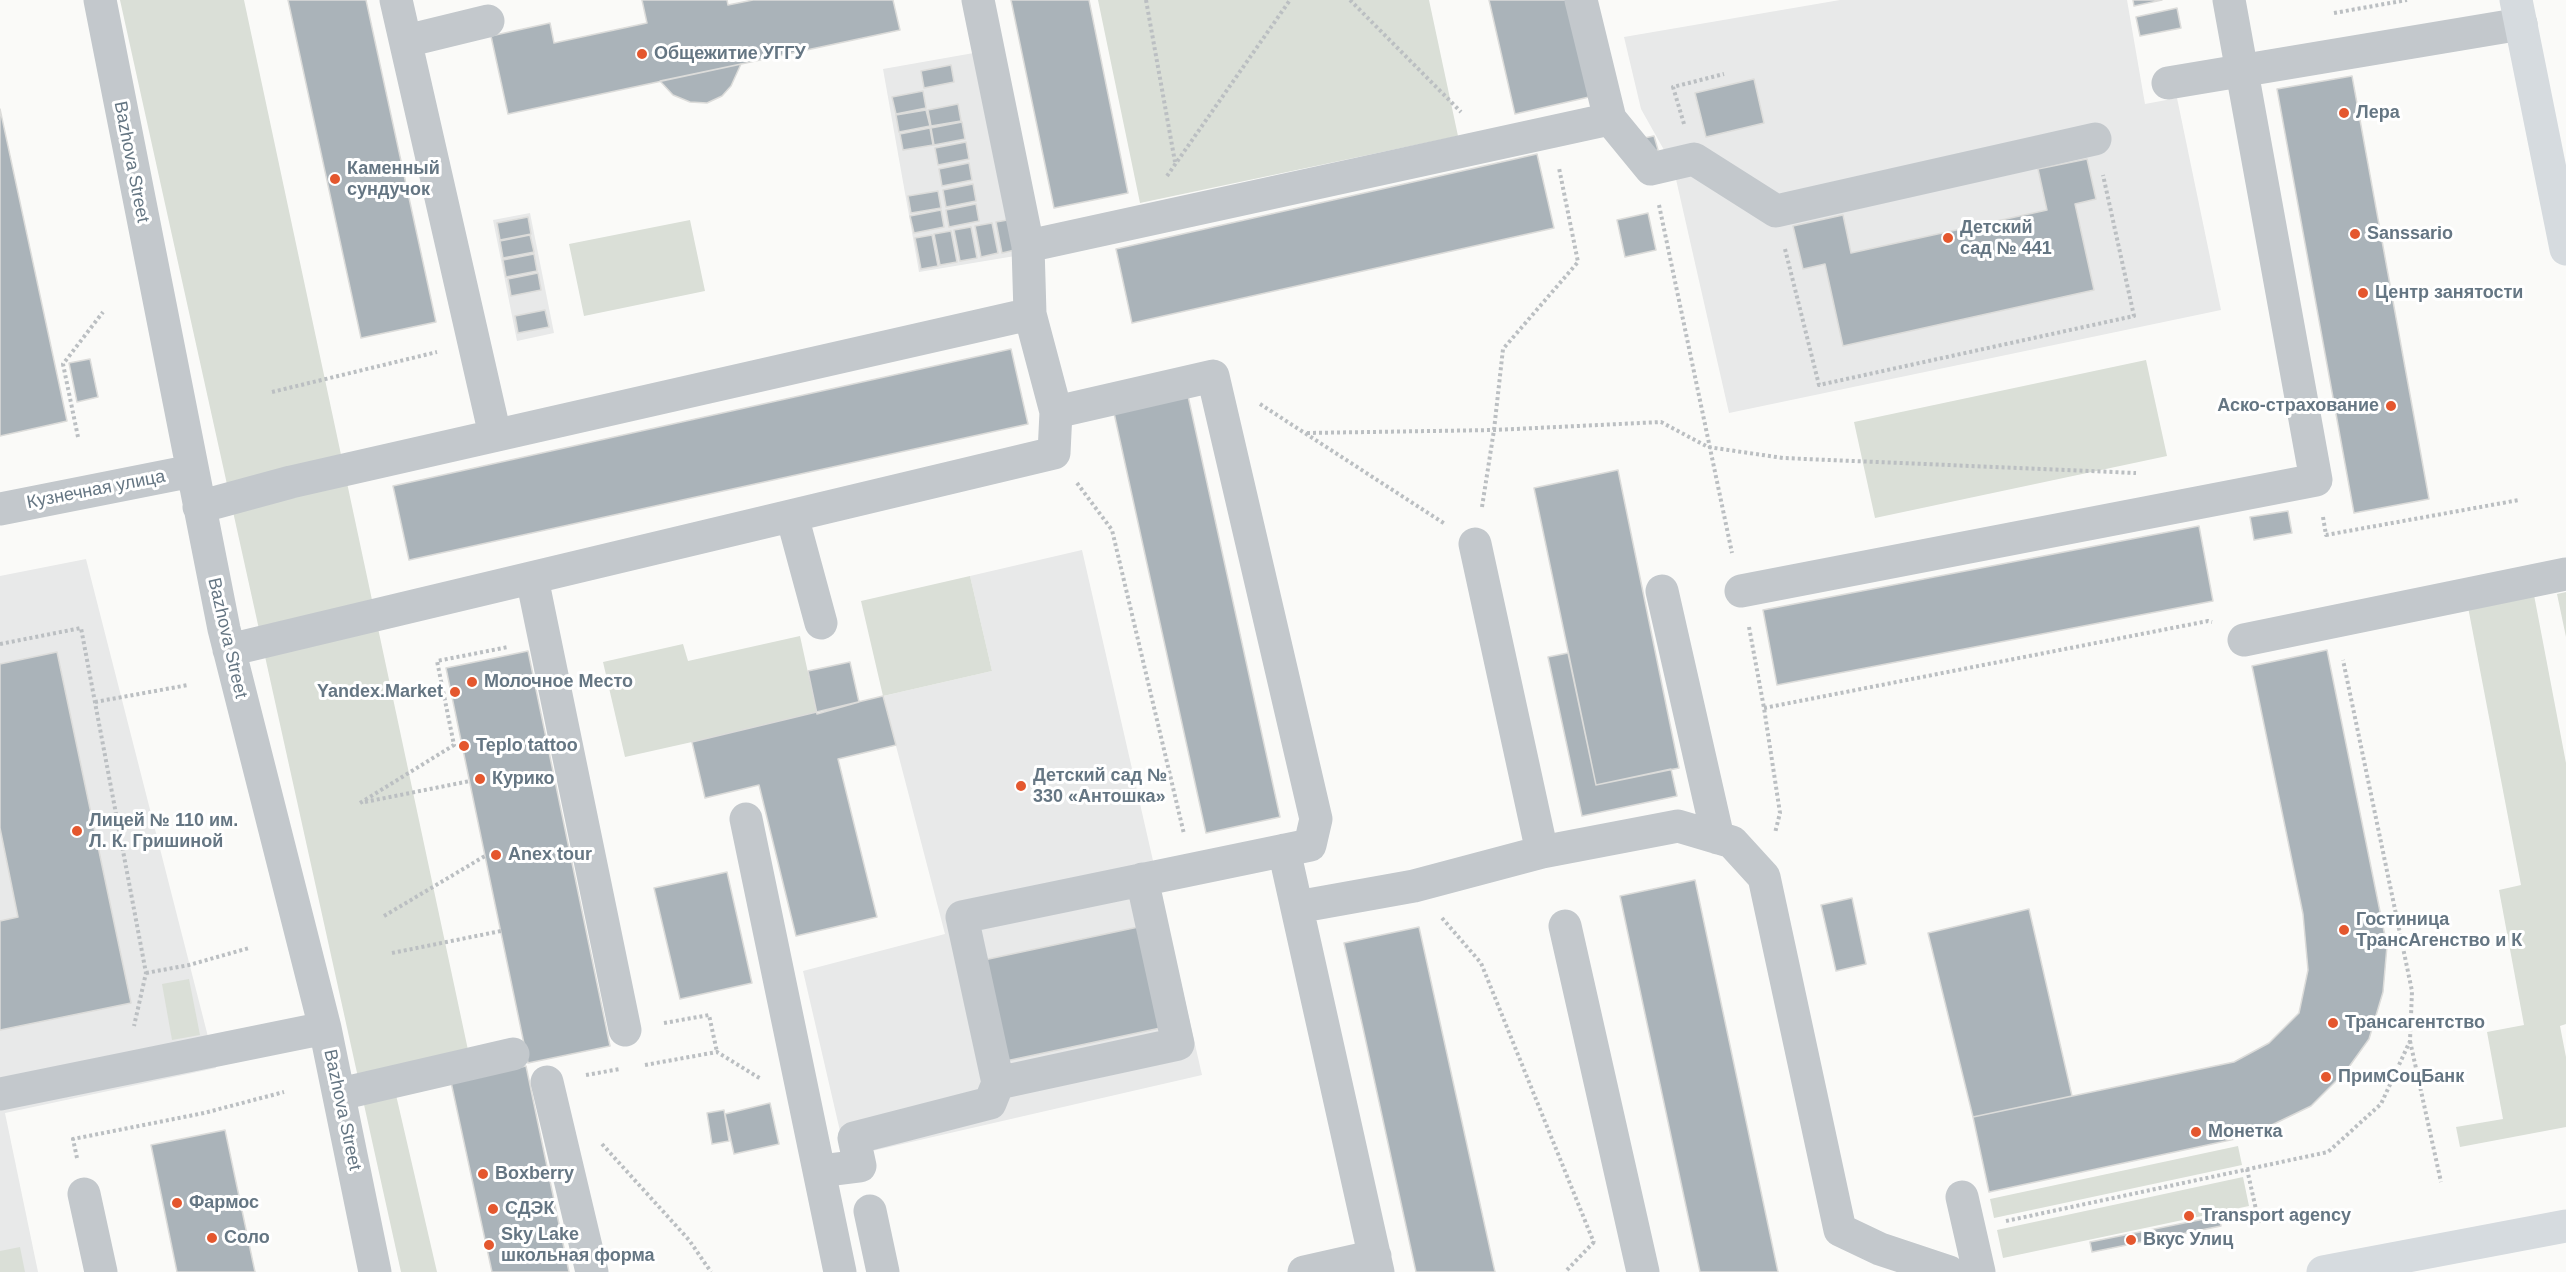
<!DOCTYPE html>
<html>
<head>
<meta charset="utf-8">
<style>
	body { margin:0 }
	canvas { display:block; background:#fafaf8 }
</style>
</head>
<body>
<canvas width="2566" height="1272"></canvas>
<script>
const c = document.querySelector('canvas').getContext('2d');
c.lineJoin = 'round';
function paint(path, color) {
  c.fillStyle = color;
  c.fill(path, 'evenodd');
}
function trace(path, color, width, dash) {
  c.strokeStyle = color;
  c.lineWidth = width;
  c.lineCap = dash ? 'butt' : 'round';
  c.setLineDash(dash || []);
  c.stroke(path);
}
function write(font, color, halo, rows, align = 'center') {
  c.font = font + ' Helvetica,sans-serif';
  c.lineWidth = 6;
  c.setLineDash([]);
  c.textBaseline = 'middle';
  c.strokeStyle = halo;
  c.fillStyle = color;
  for (const [text, x, y, turn = 0] of rows) {
    c.save();
    c.translate(x, y);
    c.rotate((+turn || 0) * Math.PI / 180);
    c.textAlign = isNaN(turn) ? turn : align;
    if (halo) c.strokeText(text, 0, 0);
    c.fillText(text, 0, 0);
    c.restore();
  }
}
const built = new Path2D(`
	M1840,0H2127L2145,104L2177,98L2221,310L1729,413L1673,166L1641,109L1624,37Z
	M985,51L1021,255L919,272L883,69Z
	M530,213L554,333L517,341L493,220Z
	M1082,550L1202,1075L846,1157L803,971L945,934L883,696L992,671L970,576Z
	M86,559L216,1068L5,1113L38,1272H0V576Z`);
const green = new Path2D(`
	M120,0H244L468,1050L390,1069L437,1272H401Z
	M1098,0H1429L1458,136L1140,203Z
	M690,220L705,291L584,316L569,244Z
	M2146,360L2167,456L1875,518L1854,422Z
	M970,576L992,671L883,696L861,601Z
	M2566,592V637L2557,594Z
	M2534,595L2566,763V1024L2560,1026L2566,1057V1127L2460,1147L2456,1127L2503,1119L2487,1032L2524,1025L2499,890L2521,885L2468,607Z
	M800,636L817,714L625,757L603,662L683,644L688,661Z
	M189,979L200,1035L172,1040L162,984Z
	M2238,1146L2242,1165L1994,1218L1990,1199Z
	M2243,1177L2249,1206L2003,1258L1997,1230Z
	M20,1247L25,1272H0V1251Z`);
const building = new Path2D(`
	M288,0H366L436,322L361,338Z
	M642,0H727L728,5L753,0H893L900,30L508,114L491,36L550,23L554,43L647,23Z
	M1011,0H1089L1128,193L1054,208Z
	M1489,0H1567L1589,97L1515,114Z
	M2133,0H2162L2134,6Z
	M2177,8L2181,28L2140,36L2136,17Z
	M741,64L731,86L722,96L707,103L690,102L673,95L660,81Z
	M951,65L954,82L924,88L921,71Z
	M2352,76L2429,499L2354,513L2277,89Z
	M1754,79L1764,123L1706,137L1695,93Z
	M923,91L926,108L896,114L892,97Z
	M958,104L961,121L931,126L928,110Z
	M0,109L67,421L0,436Z
	M926,110L930,126L899,132L896,115Z
	M962,122L965,139L934,145L931,128Z
	M930,128L933,145L903,150L900,134Z
	M1654,136L1658,150L1648,153L1644,138Z
	M966,142L969,159L938,165L935,148Z
	M1537,154L1554,228L1132,323L1116,249Z
	M2087,159L2096,199L2075,204L2094,290L1843,346L1825,264L1803,269L1793,226L1843,215L1851,253L2047,210L2038,169Z
	M969,163L972,180L942,186L939,169Z
	M973,184L976,201L946,207L943,190Z
	M938,191L941,208L911,213L908,196Z
	M976,204L979,221L949,227L946,210Z
	M941,210L944,227L914,233L910,216Z
	M1648,213L1656,250L1625,257L1617,220Z
	M528,217L531,234L500,240L497,223Z
	M1013,219L1019,249L1002,253L996,222Z
	M992,223L998,253L981,257L975,226Z
	M971,227L977,258L960,261L954,230Z
	M951,231L957,262L940,265L934,234Z
	M530,235L534,252L503,258L500,241Z
	M932,235L938,266L921,269L915,238Z
	M534,254L537,271L506,277L503,260Z
	M538,273L541,290L511,296L508,279Z
	M545,310L549,327L518,333L515,316Z
	M1011,349L1028,424L409,560L393,486Z
	M90,359L98,397L77,402L69,363Z
	M1188,396L1280,817L1206,833L1114,413Z
	M1618,470L1679,768L1596,785L1534,488Z
	M2288,511L2292,533L2254,540L2250,517Z
	M2199,526L2213,601L1777,685L1763,610Z
	M2327,650L2387,946L2383,992L2369,1039L2346,1071L2311,1106L2249,1136L1989,1192L1973,1117L2234,1062L2269,1043L2299,1013L2308,970L2303,914L2252,666Z
	M528,651L610,1046L528,1063L446,668Z
	M57,652L131,1003L0,1030V921L18,917L0,828V664Z
	M1568,653L1596,785L1671,769L1677,796L1582,816L1548,657Z
	M850,662L859,702L817,714L808,671Z
	M883,696L896,745L838,759L877,917L796,936L759,785L705,798L692,742Z
	M727,872L752,983L680,999L654,888Z
	M1695,880L1778,1272H1700L1631,948L1620,896Z
	M1852,898L1866,964L1836,971L1821,905Z
	M2029,909L2072,1096L1973,1117L1928,933Z
	M1143,926L1165,1027L1006,1061L984,960Z
	M1419,927L1495,1272H1416L1363,1028L1344,943Z
	M526,1066L569,1272H492L451,1082Z
	M770,1103L779,1144L734,1154L725,1114Z
	M724,1110L729,1141L712,1144L707,1113Z
	M225,1130L255,1272H177L151,1145Z
	M2219,1216L2221,1226L2092,1252L2090,1242Z`);
const path = new Path2D(`
	M1146,0L1175,162
	M1350,0L1461,112
	M2334,13L2407,0
	M1684,124L1673,87L1724,74
	M1167,176L1290,0
	M1659,205L1732,553
	M1785,249L1819,385L2134,316L2103,175
	M272,392L437,352
	M1260,404L1445,524
	M1307,433L1494,430L1661,422L1708,447L1783,458L2136,473
	M78,437L63,364L103,312
	M1077,483L1112,530L1184,834
	M1482,507L1494,430L1503,349L1578,262L1559,168
	M2323,517L2326,535L2519,500
	M1749,627L1764,708L1780,813L1775,833
	M0,644L81,628L146,973L134,1026
	M95,702L188,685
	M1764,708L2208,621L2212,622
	M365,802L470,781
	M360,803L454,745L437,661L508,647
	M384,916L485,856
	M1442,918L1481,963L1594,1243
	M392,953L501,931
	M146,973L189,965L249,948
	M664,1023L709,1015L717,1052
	M2410,1041L2441,1182
	M645,1065L717,1052L761,1079
	M586,1075L620,1069
	M602,1144L689,1240L711,1272
	M77,1158L73,1139L204,1113L284,1092
	M2247,1169L2259,1223
	M2006,1221L2328,1152L2381,1104L2410,1041L2412,991L2343,660
	M1567,1270L1594,1242`);
const minor = new Path2D(`
	M100,0L224,629L325,1028L375,1272
	M396,0L495,435
	M1581,0L1610,119L1651,169L1694,159L1776,211L2095,139
	M406,41L488,21
	M2168,83L2521,24
	M1028,246L1610,119
	M1056,412L1213,376L1316,819L1310,845L962,917L998,1083L1178,1044L1142,879
	M199,507L291,482L1030,314
	M0,509L192,471
	M792,516L821,623
	M1475,544L1542,852
	M532,578L625,1030
	M1662,591L1718,838
	M1741,591L2316,480L2229,0
	M2244,640L2566,574
	M229,650L1054,453L1056,412L1030,314L1028,246L978,0
	M746,819L840,1272
	M1284,850L1378,1272
	M1297,907L1414,886L1542,852L1678,826L1732,842L1764,877L1840,1230L1880,1249L1949,1272
	M1565,926L1643,1272
	M547,1082L592,1272
	M0,1094L325,1028
	M340,1094L513,1054
	M820,1171L860,1166L854,1138L990,1103L998,1083
	M84,1194L101,1272
	M1962,1197L1979,1272
	M870,1211L883,1272
	M1304,1272L1375,1256`);
const major = new Path2D(`
	M2516,0L2566,249
	M2323,1272L2566,1226`);
const markers = [
	[642,54,6,"#e4572e"],
	[2344,113,6,"#e4572e"],
	[335,179,6,"#e4572e"],
	[2355,234,6,"#e4572e"],
	[1948,238,6,"#e4572e"],
	[2363,293,6,"#e4572e"],
	[2391,406,6,"#e4572e"],
	[472,682,6,"#e4572e"],
	[455,692,6,"#e4572e"],
	[464,746,6,"#e4572e"],
	[480,779,6,"#e4572e"],
	[1021,786,6,"#e4572e"],
	[77,831,6,"#e4572e"],
	[496,855,6,"#e4572e"],
	[2344,930,6,"#e4572e"],
	[2333,1023,6,"#e4572e"],
	[2326,1077,6,"#e4572e"],
	[2196,1132,6,"#e4572e"],
	[483,1174,6,"#e4572e"],
	[177,1203,6,"#e4572e"],
	[493,1209,6,"#e4572e"],
	[2189,1216,6,"#e4572e"],
	[212,1238,6,"#e4572e"],
	[2131,1240,6,"#e4572e"],
	[489,1245,6,"#e4572e"]
];
const poiNames = [
	["Общежитие УГГУ",654,54],
	["Лера",2356,113],
	["Каменный",347,169],
	["сундучок",347,190],
	["Детский",1960,228],
	["сад № 441",1960,249],
	["Sanssario",2367,234],
	["Центр занятости",2375,293],
	["Аско-страхование",2379,406,"right"],
	["Молочное Место",484,682],
	["Yandex.Market",443,692,"right"],
	["Teplo tattoo",476,746],
	["Детский сад №",1033,776],
	["330 «Антошка»",1033,797],
	["Курико",492,779],
	["Лицей № 110 им.",89,821],
	["Л. К. Гришиной",89,842],
	["Anex tour",508,855],
	["Гостиница",2356,920],
	["ТрансАгенство и К",2356,941],
	["Трансагентство",2345,1023],
	["ПримСоцБанк",2338,1077],
	["Монетка",2208,1132],
	["Boxberry",495,1174],
	["Фармос",189,1203],
	["СДЭК",505,1209],
	["Transport agency",2201,1216],
	["Sky Lake",501,1235],
	["школьная форма",501,1256],
	["Соло",224,1238],
	["Вкус Улиц",2143,1240]
];
const streetNames = [
	["Bazhova Street",131,162,79],
	["Кузнечная улица",96,490,-11],
	["Bazhova Street",227,638,77],
	["Bazhova Street",342,1110,78]
];
paint(built, '#e8e9e9');
paint(green, '#dadfd7');
paint(building, '#aab3b9');
trace(building, '#dcdcda', 1.5);
trace(path, '#bbbfc2', 4, [3, 3]);
trace(minor, '#c3c8cc', 33);
trace(major, '#d6dbdf', 33);
for (const [x, y, r, color] of markers) {
  const dot = new Path2D();
  dot.arc(x, y, r, 0, 2 * Math.PI);
  c.fillStyle = color;
  c.fill(dot);
  trace(dot, '#fff', 2);
}
write('bold 18px', '#657683', '#fff', poiNames, 'left');
write('18px', '#657683', '#fff', streetNames);
</script>
</body>
</html>
